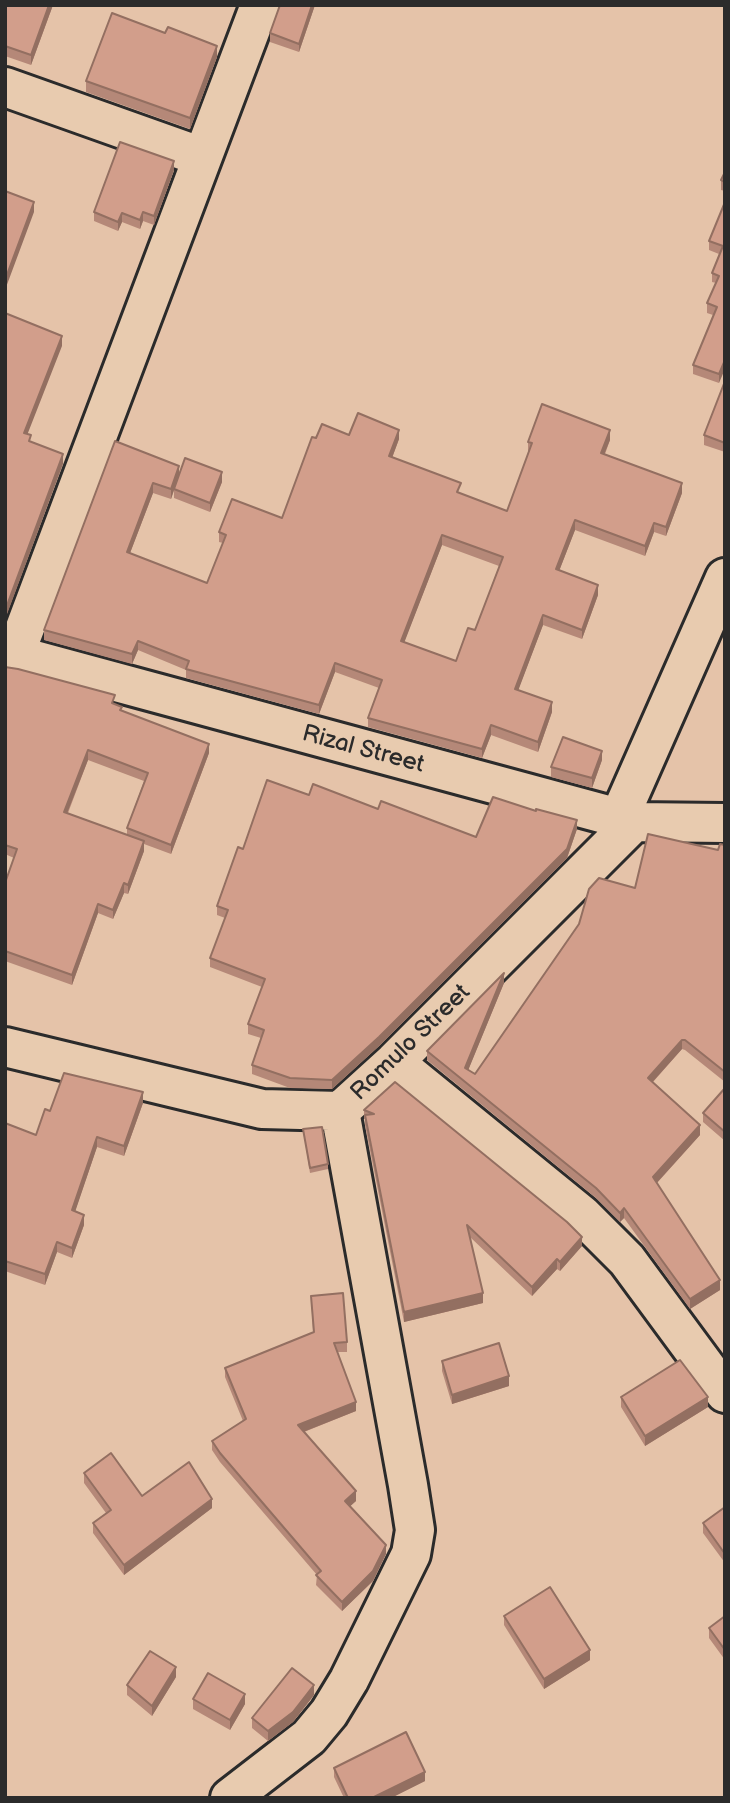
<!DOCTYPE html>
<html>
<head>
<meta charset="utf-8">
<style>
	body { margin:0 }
	#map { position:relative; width:730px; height:1803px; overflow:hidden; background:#e5c3a9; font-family:"Balsamiq Sans",sans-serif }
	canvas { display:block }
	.frame { position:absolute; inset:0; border:7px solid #2b2b2b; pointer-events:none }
</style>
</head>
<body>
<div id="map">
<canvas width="730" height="1803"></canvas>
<div class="frame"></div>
</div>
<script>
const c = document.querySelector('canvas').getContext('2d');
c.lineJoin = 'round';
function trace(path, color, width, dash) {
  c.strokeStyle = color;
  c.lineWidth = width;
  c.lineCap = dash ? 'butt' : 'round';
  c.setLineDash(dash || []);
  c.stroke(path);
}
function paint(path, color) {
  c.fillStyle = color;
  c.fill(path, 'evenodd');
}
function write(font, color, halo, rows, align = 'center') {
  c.font = font + ' "Balsamiq Sans",sans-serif';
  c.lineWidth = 5;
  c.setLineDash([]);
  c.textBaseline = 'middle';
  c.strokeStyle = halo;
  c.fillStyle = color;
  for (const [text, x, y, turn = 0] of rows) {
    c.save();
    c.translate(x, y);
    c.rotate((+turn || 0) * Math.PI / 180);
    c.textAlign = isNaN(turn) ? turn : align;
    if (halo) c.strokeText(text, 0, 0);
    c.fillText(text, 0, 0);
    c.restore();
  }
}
const minor = new Path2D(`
	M5,87L202,157
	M5,652L619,818L634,822L725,823
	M14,657L260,5
	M619,818L725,578
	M5,1047L262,1109L340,1111L394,1062L634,822
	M394,1062L582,1215L627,1260L725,1393
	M230,1798L309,1737L329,1713L349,1680L411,1554L415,1530L408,1485L340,1111`);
const wall = new Path2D(`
	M5,5H53L31,65L5,56Z
	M280,5H315L299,52L270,42V33Z
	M217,57L190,129L86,92V81Z
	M174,170L154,225L143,221L140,229L122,222L118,231L94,221V212Z
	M725,172V191L721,190V180Z
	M725,202L719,383L693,374V365L713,315L707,313V303L716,283L712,282V273L719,254L709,250V241Z
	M725,381V452L704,445V435Z
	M349,435L399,439L392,458L460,493L507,511L529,452L528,451V442L610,440L605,454L682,493L666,536L654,532L645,556L575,530L559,571L598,595L582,639L543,625L518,690L552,712L538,752L491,735L482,758L368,727V718L379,688L335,672L319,714L186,678V670L138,650L132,664L44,640V630L115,441L179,475L222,482L210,512L174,498V490L171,499L153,493L130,553L207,583L223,543L219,542V532L282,518L316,438ZM442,545L499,566L475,630L456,661L404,642Z
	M5,667L115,705L122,710L209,753L171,854L144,844V851L128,894L124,893L113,919L98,913L72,985L5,961V883L14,858L5,854ZM88,760L144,781L127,828V835L68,813Z
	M602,760L592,788L551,777V767Z
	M309,795L378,809L476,837L577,829L567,858L379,1046L332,1089L290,1088L252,1074V1065L261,1038L248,1034V1024L262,987L210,967V958L225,918L217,915V906L243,849Z
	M725,845V1082L685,1050L682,1049L653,1082L700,1135L657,1183L720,1290L690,1309L624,1218L620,1222L596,1198L427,1060V1051L504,983L468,1070L475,1074L635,888L718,850Z
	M395,1082L582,1246L560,1271L557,1269L532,1296L470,1237L483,1303L404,1322L365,1125V1119H364V1110Z
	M725,1088V1141L703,1122V1113Z
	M143,1103L124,1156L97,1147L75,1211L84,1225L72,1258L57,1252L45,1285L5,1271V1123L36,1135L50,1111Z
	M303,1129L328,1164V1169L310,1173Z
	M311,1296L347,1342V1352H337L356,1411L304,1432L356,1501L350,1506L386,1554L373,1581L342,1611L316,1585L317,1575L220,1462L212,1450V1441L243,1421L225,1377V1368L313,1332Z
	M442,1361L509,1386L452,1404L442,1371Z
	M621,1397L708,1407L645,1446L621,1407Z
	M84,1473L142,1496L212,1508L124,1575L93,1533V1523L106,1513L84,1483Z
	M725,1507V1563L703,1533V1523Z
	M504,1616L590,1660L544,1689L504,1625Z
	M725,1616V1660L709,1638V1628Z
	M176,1677L152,1716L127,1695V1685Z
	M314,1695L293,1722L268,1741L252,1728V1718Z
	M193,1699L245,1704L230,1730L193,1709Z
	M334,1768L425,1781L391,1798H344L334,1777Z`);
const shadedWall = new Path2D(`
	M49,5H53L31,65V55Z
	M312,5H315L299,52V44Z
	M217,46V57L190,129V118Z
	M174,161V170L154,225V216Z
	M34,202V212L5,290V280Z
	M143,212V221L140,229V220Z
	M122,213V222L118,231V222Z
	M62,336V346L24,443V433Z
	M725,360V369L719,383V374Z
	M399,430V439L389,466V456Z
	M610,430V440L601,462V453Z
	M63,454V464L6,617V608Z
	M179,466V475L171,499V489Z
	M222,472V482L210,512V503Z
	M153,483V493L127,561V552Z
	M682,483V493L666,536V527Z
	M575,520V530L556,579V569Z
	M654,523V532L645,556V546Z
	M442,535V545L401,651V641Z
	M598,585V595L582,639V630Z
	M543,615V625L515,699V689Z
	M138,641V650L132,664V654Z
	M335,663V672L319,714V705Z
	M552,702V712L538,752V742Z
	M491,725V735L482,758V749Z
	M209,744V753L171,854V845Z
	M88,750V760L64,821V812Z
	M602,751V760L592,788V778Z
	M577,820V829L567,858L379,1046L332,1089V1080Z
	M144,841V851L128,894V885Z
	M124,883V893L113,919V910Z
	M98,904V913L72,985V975Z
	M504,973V983L465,1078V1068Z
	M682,1040V1049L648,1087V1078Z
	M143,1092V1103L124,1156V1146Z
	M700,1125V1135L653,1187V1177Z
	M97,1137V1147L72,1221V1210Z
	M624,1208V1218L620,1222V1213Z
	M84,1215V1225L72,1258V1248Z
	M582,1237V1246L560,1271V1262Z
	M57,1242V1252L45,1285V1274Z
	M557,1259V1269L532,1296V1287Z
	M720,1280V1290L690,1309V1299Z
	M483,1293V1303L404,1322V1312Z
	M509,1376V1386L452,1404V1395Z
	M708,1397V1407L645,1446V1436Z
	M356,1402V1411L298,1434V1425Z
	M356,1491V1501L345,1511V1501Z
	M212,1499V1508L124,1575V1565Z
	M386,1545V1554L373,1581L342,1611V1602Z
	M590,1650V1660L544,1689V1679Z
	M176,1667V1677L152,1716V1706Z
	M314,1685V1695L293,1722L268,1741V1731Z
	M245,1694V1704L230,1730V1720Z
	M425,1772V1781L391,1798H372Z`);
const building = new Path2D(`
	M5,5H49L31,55L5,46Z
	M280,5H312L299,44L270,33Z
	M112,13L165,33L168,27L217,46L190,118L86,81Z
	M120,142L174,161L154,216L143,212L140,220L122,213L118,222L94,212Z
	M725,172V182L721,180Z
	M5,191L34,202L5,280Z
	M725,202V360L719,374L693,365L717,307L707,303L719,276L712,273L723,246L709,241Z
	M5,313L62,336L24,433L31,435L29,441L63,454L6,608Z
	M725,381V443L704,435Z
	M542,404L610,430L601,453L682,483L666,527L654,523L645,546L575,520L556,569L598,585L582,630L543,615L515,689L552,702L538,742L491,725L482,749L368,718L382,680L335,663L319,705L186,669L189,661L138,641L132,654L44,630L115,441L179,466L171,489L153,483L127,552L207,583L226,535L219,532L232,499L282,518L312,437L316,438L322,424L349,435L358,413L399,430L389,456L461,483L457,492L507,511L532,443L528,442ZM442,535L503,557L475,630L468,628L456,661L401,641Z
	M185,458L222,472L210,503L174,489Z
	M5,667L18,669L115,695L112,703L122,707L120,710L209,744L171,845L127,828L148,773L88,750L64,812L144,841L128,885L124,883L113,910L98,904L72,975L5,951V883L17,849L5,845Z
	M563,737L602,751L592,778L551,767Z
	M267,780L309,795L313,784L378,809L381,801L476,837L493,797L536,811V809L577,820L567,849L379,1037L332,1080L290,1078L252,1065L264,1030L248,1024L265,979L210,958L228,910L217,906L238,847L243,849Z
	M648,834L718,850L720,844L725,845V1072L685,1040H682L648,1078L700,1125L653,1177L720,1280L690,1299L624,1208L620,1213L596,1188L427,1051L504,973L465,1068L475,1074L579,924L589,889L599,878L635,888Z
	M64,1073L143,1092L124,1146L97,1137L72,1210L84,1215L72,1248L57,1242L45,1274L5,1261V1123L36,1135L45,1109L50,1111Z
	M395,1082L567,1222L582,1237L560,1262L557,1259L532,1287L467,1225L483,1293L404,1312L365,1115L374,1114L364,1110Z
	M725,1088V1132L703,1113Z
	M322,1127L328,1164L310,1168L303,1129Z
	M343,1293L347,1342L334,1343L356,1402L298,1425L356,1491L345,1501L386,1545L373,1571L342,1602L316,1575L321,1571L220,1453L212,1441L246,1419L225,1368L314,1332L311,1296Z
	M499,1343L509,1376L452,1395L442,1361Z
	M680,1360L708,1397L645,1436L621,1397Z
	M111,1453L142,1496L189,1462L212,1499L124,1565L93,1523L111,1510L84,1473Z
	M725,1507V1554L703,1523Z
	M550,1587L590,1650L544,1679L504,1616Z
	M725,1616V1650L709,1628Z
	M150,1651L176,1667L152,1706L127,1685Z
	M292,1668L314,1685L293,1712L268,1731L252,1718Z
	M208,1673L245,1694L230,1720L193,1699Z
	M406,1732L425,1772L372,1798H348L334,1768Z`);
const streetNames = [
	["Rizal Street",363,750,15],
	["Romulo Street",411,1043,-44]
];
trace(minor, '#2b2b2b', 44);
trace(minor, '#e8cbaf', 38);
paint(wall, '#b58878');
paint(shadedWall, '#936f61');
paint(building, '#d29e8b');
trace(building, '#936f61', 2);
write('24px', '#2b2b2b', '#e8cbaf', streetNames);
</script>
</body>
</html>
